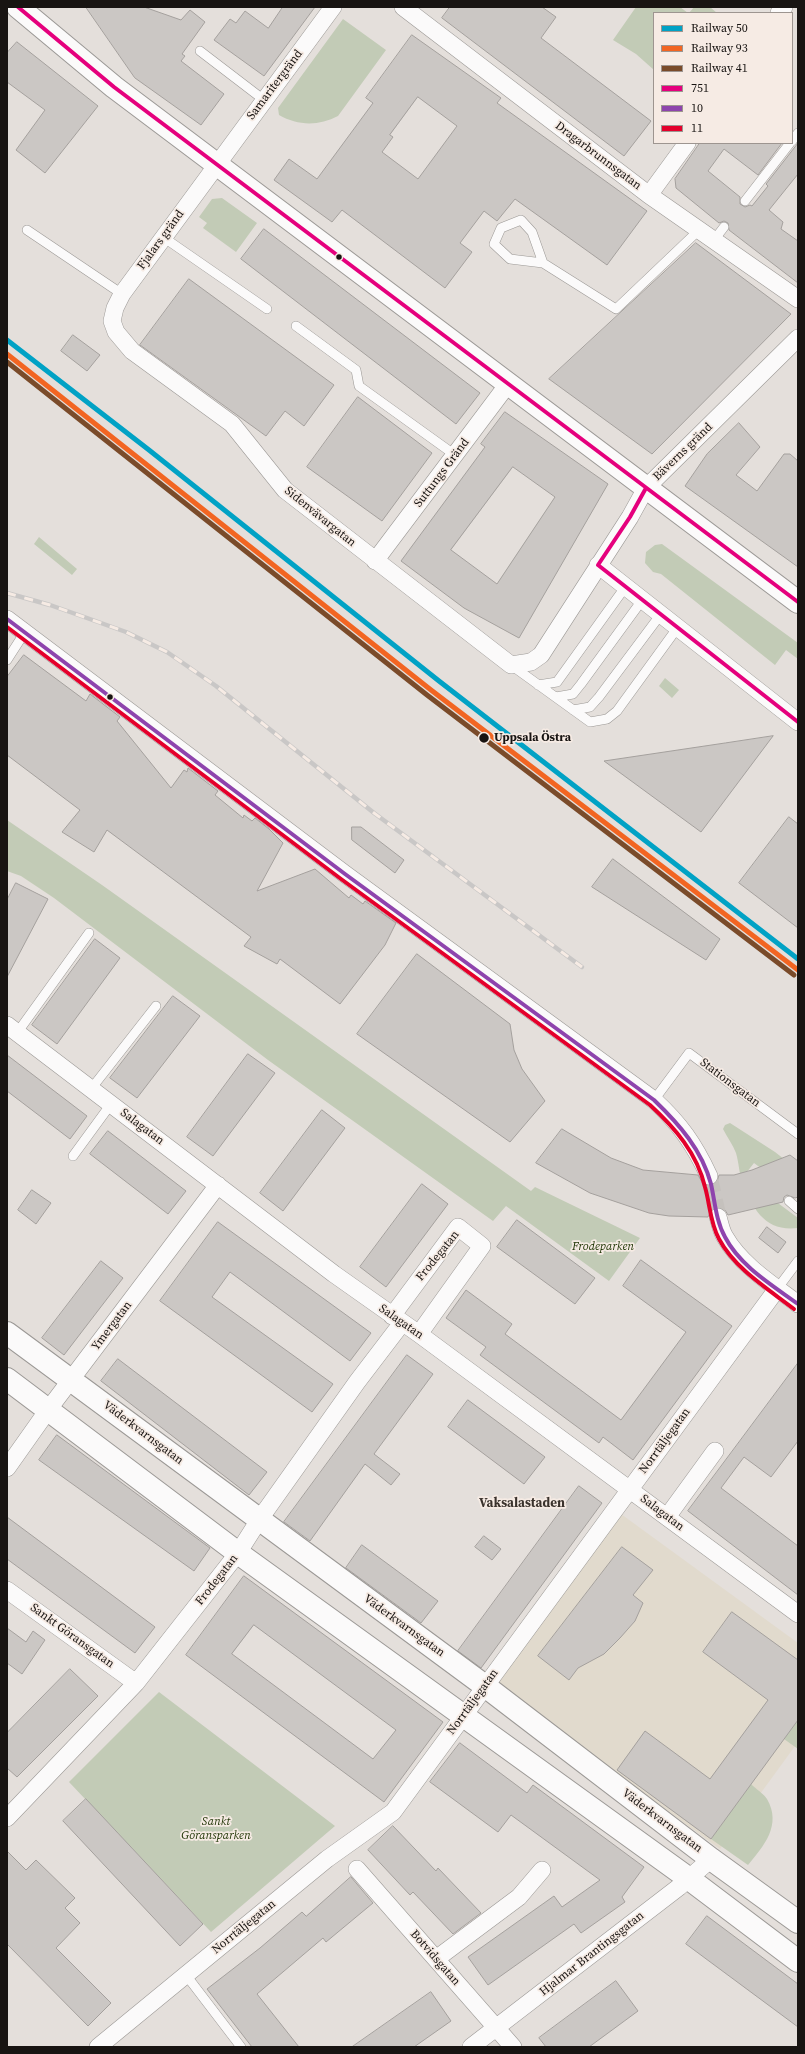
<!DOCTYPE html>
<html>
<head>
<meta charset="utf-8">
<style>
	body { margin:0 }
	#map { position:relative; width:805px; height:2054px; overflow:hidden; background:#e4dfdb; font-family:"Source Serif 4",serif }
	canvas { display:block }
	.frame { position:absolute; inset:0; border:8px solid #181412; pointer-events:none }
	.legend { position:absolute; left:653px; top:12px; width:140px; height:132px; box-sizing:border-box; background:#f6ebe4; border:1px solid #9d9590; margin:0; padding:5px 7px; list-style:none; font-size:12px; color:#181412 }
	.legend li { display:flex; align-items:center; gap:8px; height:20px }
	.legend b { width:20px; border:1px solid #9d9590 }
</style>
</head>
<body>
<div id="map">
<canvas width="805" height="2054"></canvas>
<div class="frame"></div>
<ul class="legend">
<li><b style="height:5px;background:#01a2c5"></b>Railway 50</li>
<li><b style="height:5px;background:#f26522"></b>Railway 93</li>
<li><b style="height:5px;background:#7a4b2a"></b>Railway 41</li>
<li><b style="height:5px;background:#e5007d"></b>751</li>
<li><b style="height:5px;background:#8e44ad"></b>10</li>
<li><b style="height:5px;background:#e4002b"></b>11</li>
</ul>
</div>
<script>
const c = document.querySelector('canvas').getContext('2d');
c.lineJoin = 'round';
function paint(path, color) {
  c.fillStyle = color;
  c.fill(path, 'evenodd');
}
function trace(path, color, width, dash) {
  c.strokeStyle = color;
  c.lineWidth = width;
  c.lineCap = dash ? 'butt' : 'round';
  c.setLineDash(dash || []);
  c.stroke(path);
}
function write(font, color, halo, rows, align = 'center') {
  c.font = font + ' "Source Serif 4",serif';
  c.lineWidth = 3.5;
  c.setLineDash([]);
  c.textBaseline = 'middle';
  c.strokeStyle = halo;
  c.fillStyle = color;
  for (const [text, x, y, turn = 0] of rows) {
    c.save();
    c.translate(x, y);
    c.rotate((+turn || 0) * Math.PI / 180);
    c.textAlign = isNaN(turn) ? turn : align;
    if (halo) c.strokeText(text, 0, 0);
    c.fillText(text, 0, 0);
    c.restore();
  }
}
const education = new Path2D(`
	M621,1514L798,1643V1742L720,1849L495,1685Z`);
const green = new Path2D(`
	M636,7H680L688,13H654V70L636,54L613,40Z
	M694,7H710L717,13H689Z
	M343,19L386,50L338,116C319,126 298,126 279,115L278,108Z
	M222,198L257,223L236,252L203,228L207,223L199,217L212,199Z
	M39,537L77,569L72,575L34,544Z
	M662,544L798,643V659L786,650L775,665L661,574L653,572L645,563L646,552L655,545Z
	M665,678L679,690L672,698L659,686Z
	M7,820L102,885L531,1191L535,1187L640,1238L609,1281L506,1206L493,1221L268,1060L54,898L21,876L7,871Z
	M730,1123L775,1152L798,1170V1196L754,1163L743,1177L798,1218V1228C766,1232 753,1210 743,1184C739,1174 739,1163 736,1153C733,1145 727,1137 723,1129L725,1125Z
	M159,1692L335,1826L211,1932L69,1782Z
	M798,1720V1749L784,1739Z
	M751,1784C756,1789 764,1794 767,1799C782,1825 764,1846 748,1865L711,1839Z`);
const building = new Path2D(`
	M86,7H144L181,20L190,10L205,22L182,54L185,56L181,61L224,94L201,125L135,78Z
	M283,7H315L264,76L214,40L230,19L236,23L245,11L268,28Z
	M450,7H542L556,17L541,38L651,121L624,156L442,18Z
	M412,35L501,98L497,103L647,211L607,265L515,199L497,221L484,211L460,243L472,252L445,288L342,210L332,222L274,180L289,159L317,179L373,103L366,98ZM418,97L457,126L418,179L382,152L393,137L390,135Z
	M17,42L98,106L45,173L16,150L45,110L7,82V53Z
	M700,143H782L758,175L724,149L708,171L740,197V204L745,207L750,205L752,206L768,186L766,184L798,143V174L769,210L783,222L781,229L798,241V283L729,230L728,223L724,221L719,223L676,188L675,179Z
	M264,229L480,393L456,424L241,259Z
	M696,243L791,314L652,454L549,379Z
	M189,279L334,385L304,426L285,411L266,436L140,345Z
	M73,335L100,355L87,371L61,351Z
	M358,397L432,453L382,521L307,467Z
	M505,412L608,484L519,638L464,608L401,561L485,447L481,444ZM513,467L555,497L497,584L451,550Z
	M739,423L760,447L736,475L757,491L784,454H790L798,461V567L685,486L707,454Z
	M24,655L86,701L90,694L120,717L117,721L171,788L184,770L187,772L188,768L218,791L215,795L243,818L244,815L252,821L255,818L269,829L283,843L257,891L315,869L349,898L351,895L363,904L365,901L396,923L385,945L340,1004L280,959L277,964L244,946L251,937L107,830L94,852L62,832L80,810L7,755V677Z
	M773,736L701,832L604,761L725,743Z
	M789,817L798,824V928L739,883Z
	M352,827H361L404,860L395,873L352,840Z
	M613,859L720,939L706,960L592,887Z
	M16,883L48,899L7,977V900Z
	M95,939L120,958L57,1044L32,1025Z
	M417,954L510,1024L514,1050L522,1069L545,1101L510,1142L357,1034Z
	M173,996L200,1016L137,1098L110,1078Z
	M248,1054L275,1073L213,1156L187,1137Z
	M7,1055L87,1116L70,1139L7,1091Z
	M322,1110L345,1128L283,1211L260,1193Z
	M562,1129L611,1158L643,1170L698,1175L703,1184L708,1186L717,1182L719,1175H734L752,1170L790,1155L798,1161V1197L795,1198L787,1195L784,1197L783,1202L728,1215L725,1210L720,1207L711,1210L708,1217L669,1216L649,1213L590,1193L536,1163Z
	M108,1131L186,1191L168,1214L90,1154Z
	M422,1184L448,1204L386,1287L360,1267Z
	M32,1190L51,1203L36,1224L18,1210Z
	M517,1220L595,1278L575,1304L497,1247Z
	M218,1222L371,1333L350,1361L230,1272L212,1297L333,1384L312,1412L160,1301Z
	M767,1227L786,1242L778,1253L759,1238Z
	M641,1260L732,1326L633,1460L603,1437L599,1443L480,1355L486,1347L446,1318L466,1290L512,1324L505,1334L621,1420L686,1332L623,1286Z
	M101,1261L123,1278L64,1355L42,1338Z
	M407,1355L433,1374L374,1454L400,1474L391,1485L365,1464L310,1541L284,1522Z
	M118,1359L267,1472L249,1495L101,1381Z
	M798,1363V1441L771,1477L744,1457L721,1488L798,1546V1595L688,1511Z
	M468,1400L545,1457L524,1484L448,1427Z
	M57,1435L210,1548L194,1571L39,1460Z
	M579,1486L602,1503L481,1668L458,1651Z
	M7,1517L155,1627L135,1653L7,1559Z
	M484,1536L501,1549L492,1560L475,1547Z
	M362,1545L438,1601L421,1623L346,1568Z
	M622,1547L653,1570L633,1595L643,1603L635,1621L620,1638L604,1654L578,1668L569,1680L538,1656Z
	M244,1576L443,1722L384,1802L186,1655ZM254,1625L396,1730L373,1759L232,1654Z
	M732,1612L798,1660V1720L711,1839L617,1770L645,1731L710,1779L768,1700L703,1652Z
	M7,1628L26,1642L33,1631L45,1640L22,1674L7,1663Z
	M70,1669L98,1696L17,1777L7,1768V1733Z
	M460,1743L527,1793L533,1785L644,1867L622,1897L625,1902L581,1933L574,1924L488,1985L468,1957L554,1896L562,1907L600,1880L511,1815L498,1832L430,1782Z
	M86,1799L203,1924L180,1946L63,1821Z
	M393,1826L436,1871L438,1868L481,1913L453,1934L413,1892L410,1895L368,1850Z
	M7,1851L26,1870L36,1860L75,1898L65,1908L80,1923L56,1948L111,2003L88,2026L7,1944Z
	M351,1877L373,1903L326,1942L323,1938L257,1994L299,2047H252L207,1989L260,1948L302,1912L306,1916Z
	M707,1916L798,1984V2027L686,1944Z
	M616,1981L638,2011L589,2047H546L539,2038Z
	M431,1992L451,2021L414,2047H352Z`);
const streetTunnel = new Path2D(`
	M709,1176L718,1217`);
const lane = new Path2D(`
	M200,51L264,100
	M792,141L798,133
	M745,201L790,143
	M27,230L122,294
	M163,237L267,309
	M714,240L724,227
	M543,263L532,232L521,220L501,228L494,244L510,259L543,263L616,309L699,230
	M296,326L356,370L359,386L455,455
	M7,660L25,632
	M511,665L590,722L607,719L617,711L678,627
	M538,685L557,682L626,586
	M556,697L573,694L581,684L643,599
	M573,710L590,707L599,697L661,614
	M17,1033L89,933
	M91,1089L156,1006
	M654,1100L689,1053L798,1134
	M73,1156L111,1104
	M789,1201L798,1209
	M777,1289L798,1261
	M186,1975L241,2047`);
const street = new Path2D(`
	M333,7L122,294L115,308L112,321L116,332L132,351L232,424L285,490L511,665L531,662L541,655L630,517L646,488L798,338
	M403,7L649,195L798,299
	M779,13L784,7
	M649,195L687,143
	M375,561L508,384
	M598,565L798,722
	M7,619L345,874L654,1100C680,1124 694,1144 709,1176
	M7,1025L334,1274L419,1334L798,1614
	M718,1217C720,1223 721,1231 725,1237C741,1265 773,1285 798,1304
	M392,1316L458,1227L482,1246L419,1334
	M7,1468L48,1410L218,1185
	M667,1517L715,1451
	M7,1590L136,1683
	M7,1818L136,1683L238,1553L259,1520L357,1382L402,1323
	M357,1869L513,2047
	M436,1959L519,1897L542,1870
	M98,2047L327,1859L393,1812L777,1289
	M471,2047L679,1887L711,1859`);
const secondary = new Path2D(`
	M18,7L114,87L798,602
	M7,1333L485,1686L711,1859L798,1922
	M7,1379L238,1553L688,1878L798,1961`);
const rail = new Path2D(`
	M7,593L50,605L87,618L126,632L167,652L216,686L374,813L582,967`);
const bus1 = new Path2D(`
	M18,7L114,87L798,602
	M598,565L798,722
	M598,565L630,517L646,488`);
const bus2 = new Path2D(`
	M7,619L345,874L654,1100C679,1124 702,1150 711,1184C715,1202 716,1221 725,1237C740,1266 772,1285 798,1304`);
const bus3 = new Path2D(`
	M7,627L341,879L650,1105C675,1128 697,1153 705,1187C710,1204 710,1223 719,1239C735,1269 768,1289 794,1309`);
const rail1 = new Path2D(`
	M7,340L149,450L439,681L798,959`);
const rail2 = new Path2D(`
	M7,354L431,690L798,970`);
const rail3 = new Path2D(`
	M7,362L427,695L794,975`);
const markers = [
	[339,257,3.5,"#181412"],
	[110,697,3.5,"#181412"],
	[484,738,5.5,"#181412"]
];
const streetNames = [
	["Samaritergränd",275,85,-53],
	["Dragarbrunnsgatan",598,156,37],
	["Fjalars gränd",161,240,-54],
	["Bäverns gränd",683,452,-44],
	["Suttungs Gränd",442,473,-53],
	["Sidenvävargatan",320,517,39],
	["Stationsgatan",730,1083,37],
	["Salagatan",142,1127,37],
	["Frodegatan",438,1256,-51],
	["Salagatan",401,1322,35],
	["Ymergatan",112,1326,-53],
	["Väderkvarnsgatan",143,1433,37],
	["Norrtäljegatan",665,1441,-54],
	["Salagatan",662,1513,37],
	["Frodegatan",217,1580,-52],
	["Väderkvarnsgatan",404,1626,36],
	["Sankt Göransgatan",72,1636,36],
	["Norrtäljegatan",473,1702,-54],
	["Väderkvarnsgatan",662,1821,37],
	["Norrtäljegatan",244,1927,-39],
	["Hjalmar Brantingsgatan",592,1954,-38],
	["Botvidsgatan",435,1958,49]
];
const stopNames = [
	["Uppsala Östra",494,738]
];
const parkNames = [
	["Frodeparken",603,1247],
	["Sankt",216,1822],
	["Göransparken",216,1836]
];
const neighbourhoodNames = [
	["Vaksalastaden",522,1504]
];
paint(education, '#e1dacd');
paint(green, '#c2cbb6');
paint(building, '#cbc7c4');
trace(building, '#a4a09d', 1);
trace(streetTunnel, '#c5c1bd', 17, [17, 8]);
trace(lane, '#9b9895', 10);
trace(street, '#9b9895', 18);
trace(secondary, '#9b9895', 24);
trace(lane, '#fbfafa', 9);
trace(street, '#fbfafa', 17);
trace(secondary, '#fbfafa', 22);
trace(rail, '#c9c7c6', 4.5);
trace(rail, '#f6ebe4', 3, [9]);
trace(bus1, '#e5007d', 4);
trace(bus2, '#8e44ad', 4);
trace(bus3, '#e4002b', 4);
trace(rail1, '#01a2c5', 5);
trace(rail2, '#f26522', 5);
trace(rail3, '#7a4b2a', 5);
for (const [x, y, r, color] of markers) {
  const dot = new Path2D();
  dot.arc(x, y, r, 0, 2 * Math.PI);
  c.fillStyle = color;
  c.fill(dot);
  trace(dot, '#f6ebe4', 1.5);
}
write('12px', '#181412', '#f6ebe4', streetNames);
write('bold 12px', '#181412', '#f6ebe4', stopNames, 'left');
write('italic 12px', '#1d3302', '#f6ebe4', parkNames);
write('bold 13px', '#3a322c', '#f6ebe4', neighbourhoodNames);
</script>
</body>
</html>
